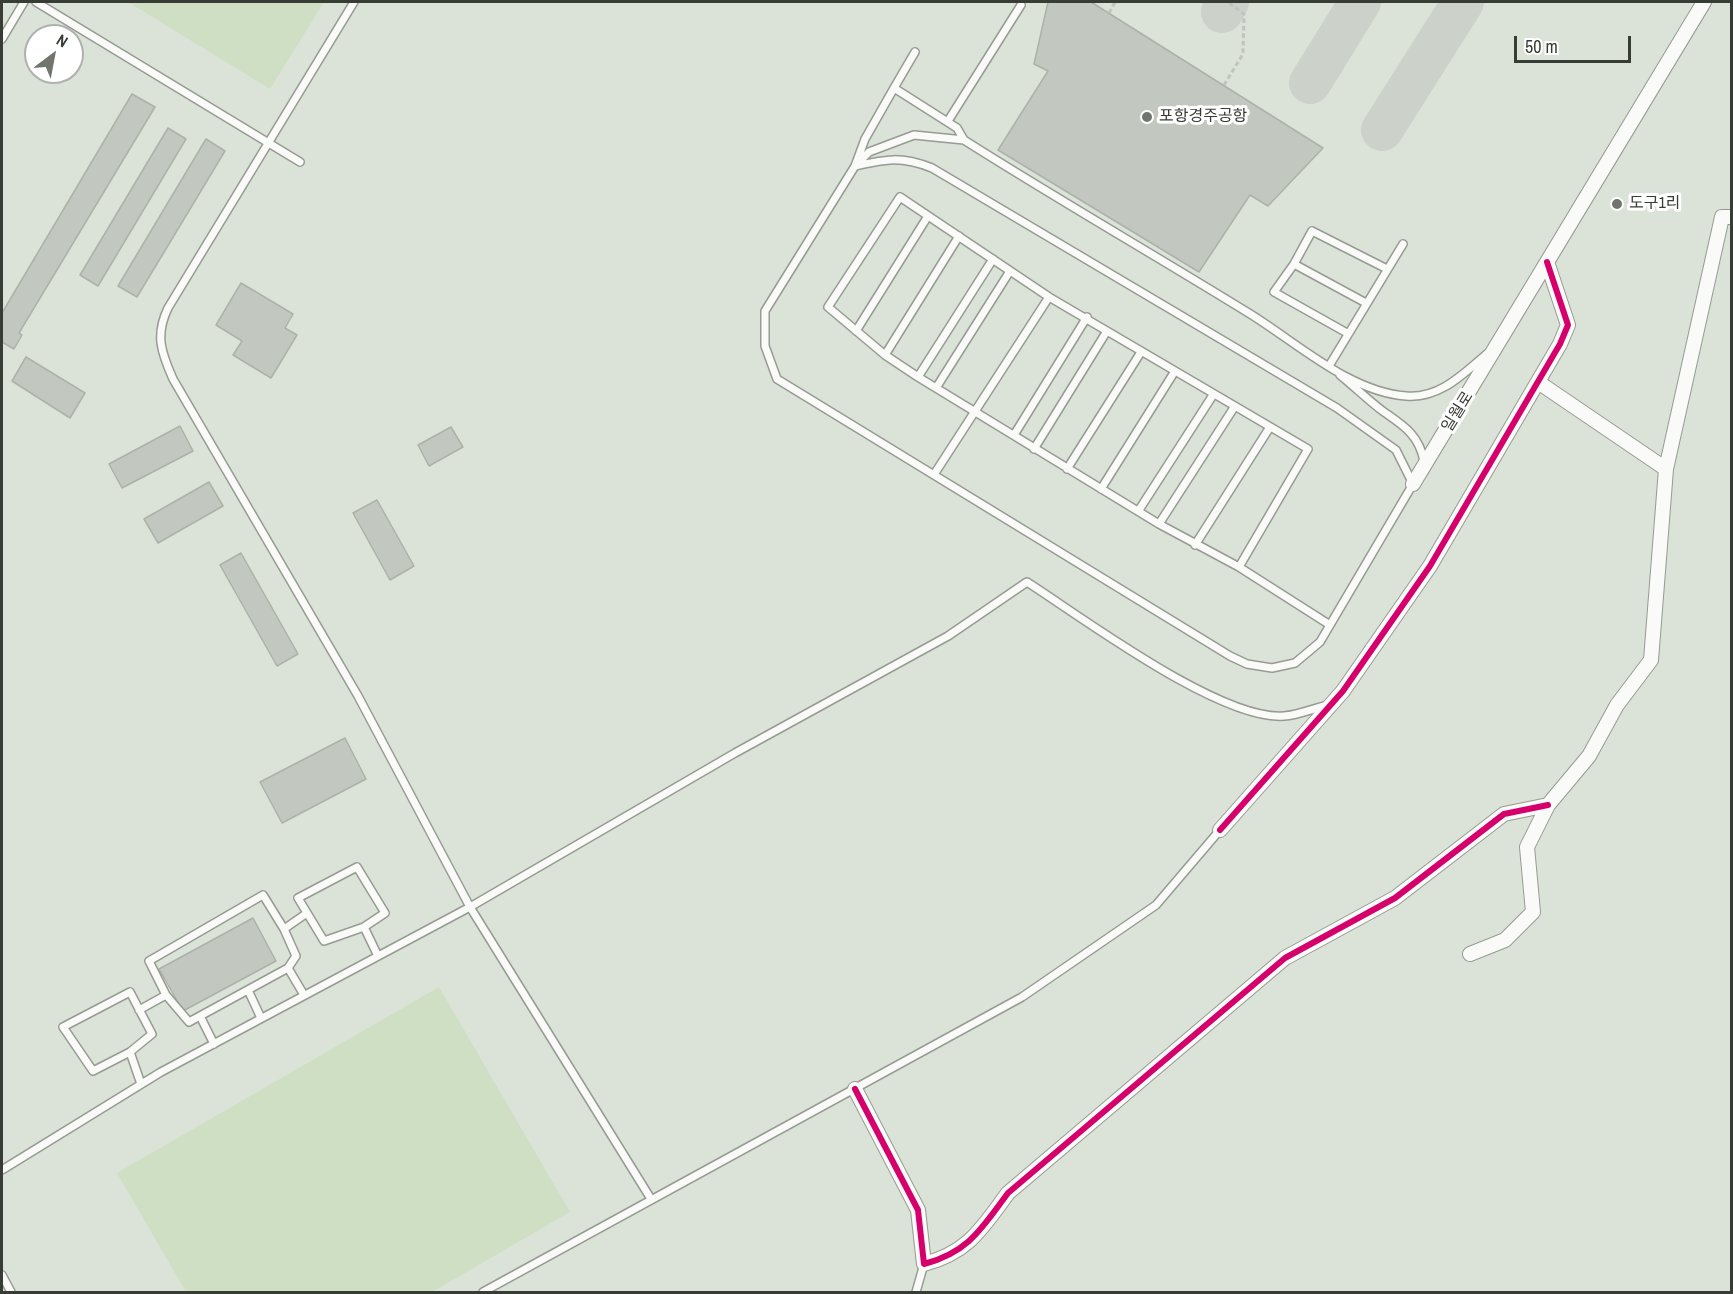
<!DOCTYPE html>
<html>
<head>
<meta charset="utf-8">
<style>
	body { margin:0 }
	#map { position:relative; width:1733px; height:1294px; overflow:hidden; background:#dbe2d7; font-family:"Archivo Narrow",sans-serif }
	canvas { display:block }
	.frame { position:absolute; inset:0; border:3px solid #373c34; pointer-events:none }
	.north { position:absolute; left:24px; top:24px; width:60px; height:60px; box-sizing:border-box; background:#fff; border:2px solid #afb1ae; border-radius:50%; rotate:32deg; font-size:16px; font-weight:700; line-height:24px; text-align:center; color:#373c34 }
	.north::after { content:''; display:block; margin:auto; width:21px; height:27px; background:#70766d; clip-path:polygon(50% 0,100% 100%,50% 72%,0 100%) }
	.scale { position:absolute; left:1514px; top:36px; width:117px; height:27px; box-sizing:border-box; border:3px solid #373c34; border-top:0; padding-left:8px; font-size:18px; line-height:21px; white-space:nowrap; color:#373c34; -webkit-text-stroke:4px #fff; paint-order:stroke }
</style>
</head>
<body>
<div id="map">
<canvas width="1733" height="1294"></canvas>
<div class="frame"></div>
<div class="north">N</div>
<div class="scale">50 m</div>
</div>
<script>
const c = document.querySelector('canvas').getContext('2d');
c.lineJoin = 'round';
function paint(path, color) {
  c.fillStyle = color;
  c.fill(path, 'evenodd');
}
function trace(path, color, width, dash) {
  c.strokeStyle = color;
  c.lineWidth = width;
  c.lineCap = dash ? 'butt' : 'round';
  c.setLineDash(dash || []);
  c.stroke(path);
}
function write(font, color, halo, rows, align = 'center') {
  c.font = font + ' "Archivo Narrow","Noto Sans KR",sans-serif';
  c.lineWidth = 6;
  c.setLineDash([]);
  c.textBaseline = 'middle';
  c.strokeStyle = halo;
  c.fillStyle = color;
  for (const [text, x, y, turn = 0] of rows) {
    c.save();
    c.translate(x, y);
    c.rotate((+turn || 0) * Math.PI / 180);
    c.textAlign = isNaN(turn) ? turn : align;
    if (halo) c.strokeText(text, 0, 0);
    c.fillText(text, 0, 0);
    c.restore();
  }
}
const green = new Path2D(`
	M128,2H324L270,89Z
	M439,987L570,1212L432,1292H186L117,1173Z`);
const taxiway = new Path2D(`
	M1222,12L1228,2
	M1310,83L1360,2
	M1382,130L1463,2`);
const building = new Path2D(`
	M1048,2H1091L1323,148L1268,206L1250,195L1199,272L998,150L1048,71L1034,64Z
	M132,94L155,107L19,333L22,335L14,349L2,342V313Z
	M168,128L186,139L98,286L80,275Z
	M206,139L225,151L137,297L118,286Z
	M241,283L293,314L285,328L297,335L271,378L233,355L242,341L216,325Z
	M26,357L85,393L70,418L12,381Z
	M180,426L193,451L122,488L109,464Z
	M451,427L463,447L429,466L418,445Z
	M209,482L223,506L158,543L144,519Z
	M377,500L414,566L390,580L353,513Z
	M241,553L298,654L277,666L220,565Z
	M345,738L366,779L282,823L260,782Z
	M253,918L276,961L183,1011L159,969Z`);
const path = new Path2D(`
	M1109,13L1115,2
	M1224,85L1243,54L1244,14L1228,2`);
const service = new Path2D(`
	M36,2L300,162
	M354,2L168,308C155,335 161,352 173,379L358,696L470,907L651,1199
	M2,39L24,2
	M894,88L915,52
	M948,121L1021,5
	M857,164L869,152L914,135L964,140C1057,199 1153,254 1247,312C1295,341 1349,392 1406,396C1440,399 1464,373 1488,353
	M855,166C887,159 901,156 932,168L1337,408L1396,450L1413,484L1320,642L1295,663L1272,668L1247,664L1230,656L777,379L765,346V311L855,166L865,139L894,88L957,128L964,140
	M900,197L1049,297L1308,449L1239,567L1159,524L918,377L885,355L828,307Z
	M1294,264L1366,303
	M856,331L928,216
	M1347,333L1274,292L1294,264L1312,231L1387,269
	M885,355L959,236
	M1329,366L1403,244
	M1340,375C1355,387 1369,401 1384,412C1404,426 1419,435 1424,461
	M918,377L993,259
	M936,388L1010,271
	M1014,435L1087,317
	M1034,449L1107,331
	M1067,469L1141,352
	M935,473L1049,297
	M1101,489L1175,371
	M1139,510L1213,395
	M1159,524L1235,406
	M1195,545L1270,427
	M1239,567L1330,625
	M357,867L385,913L364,927L324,941L298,898Z
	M364,927L378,956
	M288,968L296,956L284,929L307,913
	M248,990L261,1018
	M130,992L152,1034L130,1052L93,1071L63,1027Z
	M166,995L149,961L263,895L284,929
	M139,1010L166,995L189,1022L200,1016
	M214,1044L200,1016L288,968L304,995
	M130,1052L141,1084
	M2,1170L161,1072L470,907L735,753L948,636L1027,582C1083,618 1221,721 1284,716C1299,715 1314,708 1329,705
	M2,1275L11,1292
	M483,1292L1022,997L1156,905L1220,830
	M916,1292L924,1264`);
const minor = new Path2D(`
	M1538,382L1666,469L1722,217H1732
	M1413,484L1704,2
	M1220,830L1343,691L1430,566L1560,344L1568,325L1547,262
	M1470,954L1505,940L1533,912L1527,847L1548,805L1589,756L1617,705L1651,660L1666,469
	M855,1089L918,1210L924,1264C969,1252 982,1228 1008,1193L1285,958L1395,898L1504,814L1548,805`);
const cycleway = new Path2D(`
	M1220,830L1343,691L1430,566L1560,344L1568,325L1547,262
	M855,1089L918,1210L924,1264C969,1252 982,1228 1008,1193L1285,958L1395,898L1504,814L1548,805`);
const markers = [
	[1147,117,6,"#70766d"],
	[1617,204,6,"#70766d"]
];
const poiNames = [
	["포항경주공항",1159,117],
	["도구1리",1629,204]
];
const streetNames = [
	["일월로",1458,412,-58]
];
paint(green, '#cfdfc4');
trace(taxiway, '#ccd1ca', 42);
paint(building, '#c2c8bf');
trace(building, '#acb2a8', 1.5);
trace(service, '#969b93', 10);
trace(minor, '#969b93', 16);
trace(path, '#c0c3bf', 3, [4.5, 3]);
trace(service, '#fafbf9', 7);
trace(minor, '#fafbf9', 14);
trace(cycleway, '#d6006c', 6);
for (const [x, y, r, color] of markers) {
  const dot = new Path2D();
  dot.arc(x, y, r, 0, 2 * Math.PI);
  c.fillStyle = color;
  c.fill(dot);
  trace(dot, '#fff', 2);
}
write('16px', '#373c34', '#fff', poiNames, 'left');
write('16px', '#373c34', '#fff', streetNames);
</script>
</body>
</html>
